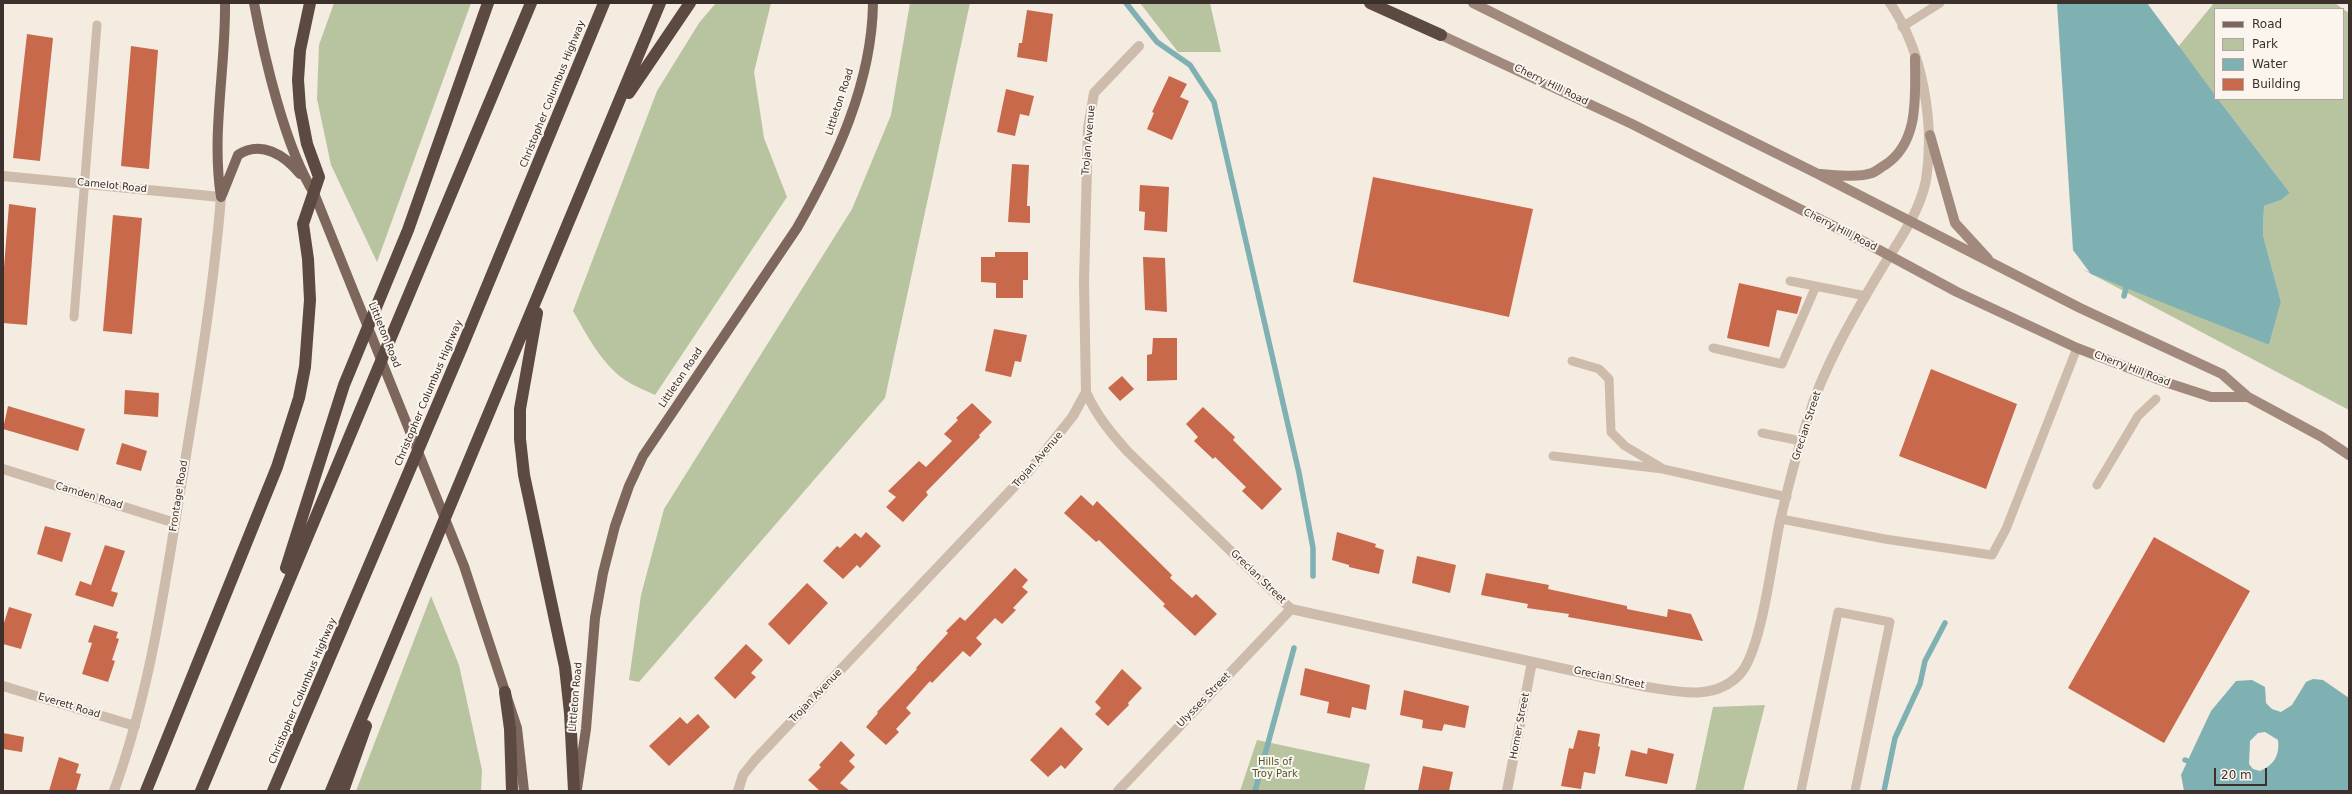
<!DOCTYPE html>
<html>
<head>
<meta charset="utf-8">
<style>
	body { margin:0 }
	#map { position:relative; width:2352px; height:794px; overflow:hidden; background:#f4ebe1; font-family:"DejaVu Sans",sans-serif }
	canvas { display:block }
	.frame { position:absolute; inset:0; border:4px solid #3b302b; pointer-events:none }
	.legend { position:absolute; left:2214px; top:8px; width:130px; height:92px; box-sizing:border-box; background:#fbf5ee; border:1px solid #aea6a0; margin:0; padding:5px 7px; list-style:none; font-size:12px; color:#3b302b }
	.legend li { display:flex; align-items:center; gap:8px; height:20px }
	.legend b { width:20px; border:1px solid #aea6a0 }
	.scale { position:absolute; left:2214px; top:768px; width:53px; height:18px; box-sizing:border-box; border:2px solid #3b302b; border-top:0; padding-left:5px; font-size:12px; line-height:14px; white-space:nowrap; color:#3b302b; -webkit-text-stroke:3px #fbf5ee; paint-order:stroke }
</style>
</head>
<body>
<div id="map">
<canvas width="2352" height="794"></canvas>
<div class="frame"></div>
<ul class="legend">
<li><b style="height:5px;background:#7d675c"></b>Road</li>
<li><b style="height:11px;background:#b8c4a0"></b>Park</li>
<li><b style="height:11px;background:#7fb0b2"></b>Water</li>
<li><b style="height:11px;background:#c8694b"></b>Building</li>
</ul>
<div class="scale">20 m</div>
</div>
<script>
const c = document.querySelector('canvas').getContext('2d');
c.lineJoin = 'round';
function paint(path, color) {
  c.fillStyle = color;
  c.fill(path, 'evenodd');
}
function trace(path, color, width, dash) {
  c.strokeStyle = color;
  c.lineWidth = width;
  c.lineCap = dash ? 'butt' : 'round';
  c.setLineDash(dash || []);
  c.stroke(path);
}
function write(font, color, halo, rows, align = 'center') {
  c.font = font + ' "DejaVu Sans",sans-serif';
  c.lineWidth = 4;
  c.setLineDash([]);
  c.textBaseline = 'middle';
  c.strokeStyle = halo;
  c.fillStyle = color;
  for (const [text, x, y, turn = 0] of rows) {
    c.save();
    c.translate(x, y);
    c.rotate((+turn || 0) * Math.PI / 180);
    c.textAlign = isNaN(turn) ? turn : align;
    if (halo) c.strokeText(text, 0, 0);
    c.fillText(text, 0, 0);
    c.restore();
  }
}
const green = new Path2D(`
	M334,3H471L377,262L331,165L317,99L319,45Z
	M716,3H771L754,72L764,138L787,197L655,395C645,390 634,386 625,380C601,363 587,335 573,311L657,91L699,23Z
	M910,3H970L885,398L639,682L629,680L641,595L664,509L852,209L891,115Z
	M1140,3H1210L1221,52H1178Z
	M2214,3H2335L2343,9H2215V95L2178,47Z
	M2343,9L2349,13V410L2082,269L2269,345L2281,302L2263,235L2264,206L2281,200L2290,193L2218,99H2343Z
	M431,596L459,665L482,770L481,791H356Z
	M1765,705L1743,791H1695L1713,707Z
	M1257,740L1370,764L1364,791H1240Z`);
const water = new Path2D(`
	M2057,3H2147L2215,95V99H2218L2290,193L2281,200L2264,206L2263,235L2281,302L2269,345L2091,274L2073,250Z
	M2313,679L2323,680L2349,698V791H2184L2181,775L2211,711L2236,681L2252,680L2265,687L2266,703L2272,709L2281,712L2292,705L2306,682ZM2265,732L2278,740C2280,755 2274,765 2260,771L2253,769L2249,764L2250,741L2258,733Z`);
const stream = new Path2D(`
	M1126,3L1157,42L1190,65L1214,102L1299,473L1313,548V576
	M2124,296L2128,281
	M2185,760L2194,763
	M1255,791L1294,648
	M1884,791L1895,738L1920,684L1925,661L1945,623`);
const building = new Path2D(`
	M1027,10L1053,14L1047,62L1017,57L1019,43H1022Z
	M27,34L53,38L40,161L13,158Z
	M131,46L158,50L149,169L121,166Z
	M1169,76L1187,84L1180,97L1189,101L1172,140L1147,129L1154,113L1152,112Z
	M1006,89L1034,96L1029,116L1020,114L1015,136L997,132Z
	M1012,164L1029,165L1027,206H1030V223L1008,222Z
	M1373,177L1533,209L1509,317L1353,282Z
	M1140,185L1169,187L1167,232L1144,230L1145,212L1139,211Z
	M9,204L36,208L27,325L3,323V280Z
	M113,215L142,218L132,334L103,331Z
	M995,252H1028V280H1023V298H996V283L981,282V257H995Z
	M1143,257L1165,258L1167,312L1145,310Z
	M1739,283L1802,297L1797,314L1777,310L1769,347L1727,338Z
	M994,329L1027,335L1021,362L1015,361L1011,377L985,371Z
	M1153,338H1177V380L1147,381V355L1152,354Z
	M1931,369L2017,404L1986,489L1899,456Z
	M1122,376L1134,389L1120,401L1108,388Z
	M125,390L159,393L158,417L124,414Z
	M972,403L992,422L979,435L980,437L926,492L928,495L903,522L886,507L896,497L888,491L919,461L926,467L952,441L944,434L958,420L956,418Z
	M8,406L85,429L78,451L3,429Z
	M1203,407L1235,437L1233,440L1282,489L1262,510L1242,491L1246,487L1215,457L1213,459L1194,441L1198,437L1186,424Z
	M122,443L147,451L141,471L116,464Z
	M1081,495L1093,506L1097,501L1172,575L1170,578L1192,598L1196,594L1217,614L1195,636L1163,606L1165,604L1099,540L1096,542L1064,513Z
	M45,526L71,533L62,562L37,554Z
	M866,532L881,546L860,568L857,565L843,579L823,561L837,546L840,548L855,533L861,538Z
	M1337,532L1376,544L1375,547L1384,550L1379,574L1349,567V565L1332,560Z
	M2154,537L2250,591L2164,743L2068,688Z
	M105,545L125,551L111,591L118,593L113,607L75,595L80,581L91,585Z
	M1417,556L1456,565L1450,593L1412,583Z
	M1015,568L1028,580L1022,587L1028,592L1013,608L1016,610L1002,624L995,618L976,638L982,644L970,657L963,651L932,683L930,681L906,708L911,713L896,729L899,732L886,745L866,727L878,713L877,712L917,669L916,668L948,633L946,631L960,617L965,621Z
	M1486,573L1549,585L1548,589L1627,606V609L1667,617L1668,609L1691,614L1703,641L1568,617L1569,614L1527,608L1528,604L1481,595Z
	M807,583L828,603L789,645L768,624Z
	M9,607L32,614L21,649L3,644V626Z
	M94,625L118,632L116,638L119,639L112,660L115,661L108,682L82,674L92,643L88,642Z
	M746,644L763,660L751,673L756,677L735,699L714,678Z
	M1305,668L1370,685L1366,710L1352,707L1350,718L1327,713L1329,702L1300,695Z
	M1122,669L1142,688L1128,703L1129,705L1108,726L1095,714L1101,708L1095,702Z
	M1404,690L1469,706L1465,728L1444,724L1442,731L1422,728L1423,720L1400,715Z
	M698,714L710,727L669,766L649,746L680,717L687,724Z
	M1061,727L1083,749L1065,769L1061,765L1048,777L1030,760Z
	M1578,730L1600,734L1598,746L1600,747L1595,774L1584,772L1581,789L1561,786L1569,748L1573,749Z
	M3,733L24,737L22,752L3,749Z
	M841,741L855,755L849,761L855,767L840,783L850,791H820L808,780L821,767L819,765Z
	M1648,748L1674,754L1667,784L1625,776L1631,750L1647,754Z
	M59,757L79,764L76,773L81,774L76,791H49Z
	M1423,766L1453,772L1449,791H1418Z`);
const service = new Path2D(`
	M1902,27L1940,3
	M1790,281L1866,296
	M74,317L97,25
	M1713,348L1782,364L1816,286
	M1572,361L1599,369L1609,379L1611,432L1625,446L1662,468
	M1762,433L1801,441
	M1553,456L1663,469L1787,497
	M2097,485L2138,416L2156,399
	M1781,519L1885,539L1992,555L2006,529L2077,348
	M1801,791L1838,612L1890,622L1855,791`);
const minor = new Path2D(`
	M3,176L221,197C213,296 196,394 180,492C164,592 149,695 114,791
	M1086,392C1096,415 1111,433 1128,452L1291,609L1647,687C1679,692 1715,701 1740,674C1762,650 1772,557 1780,521C1788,486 1797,452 1808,418C1823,369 1850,322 1876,278C1894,247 1919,216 1926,180C1935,124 1923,51 1890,3
	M3,469L175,523
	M3,686L135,726
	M738,791L743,775L755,760L1029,471L1073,416L1086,392L1084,282L1088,128L1094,93L1139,46
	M1118,791L1291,609
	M1507,791L1532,662`);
const secondary = new Path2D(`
	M1473,3L1816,173L2080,308L2222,374L2248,397L2322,437L2349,455
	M1441,35L1632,124L1855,237L1957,292L2077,348L2168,383L2211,397H2248
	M1930,135L1955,223L1988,259
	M1820,174C1836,175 1857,178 1872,173C1877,171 1881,167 1885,165C1920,142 1915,95 1915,58`);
const primary = new Path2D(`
	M254,3C264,56 285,148 314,193L464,566L517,728L524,791
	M222,195L238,155C261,140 285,155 300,174
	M221,197C211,134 226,67 225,3
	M577,789L586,729L595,618L603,573L615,526L629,486L643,456L797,228C836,160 872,83 873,3`);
const motorway = new Path2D(`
	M1370,3L1441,35
	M629,93L690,3
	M537,313L520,409V439L524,475L565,667L570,713L574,791
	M286,568L344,385L408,230L488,3
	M505,692L510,729L512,791
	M146,791L277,467L299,398L305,367L310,300L308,259L303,224L319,177L307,144L300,108L298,80L300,50L310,3
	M201,791L531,3
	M273,791L462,347L604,3
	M331,791L660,3
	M343,791L366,726`);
const streetNames = [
	["Cherry Hill Road",1551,85,26],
	["Christopher Columbus Highway",553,94,-68],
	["Littleton Road",840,102,-72],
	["Trojan Avenue",1089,140,-85],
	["Camelot Road",112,186,6],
	["Cherry Hill Road",1840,230,27],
	["Littleton Road",384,335,68],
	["Cherry Hill Road",2132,369,21],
	["Littleton Road",681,378,-56],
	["Christopher Columbus Highway",429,393,-67],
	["Grecian Street",1807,426,-72],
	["Trojan Avenue",1038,460,-49],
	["Camden Road",89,496,17],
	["Frontage Road",179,496,-81],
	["Grecian Street",1258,577,44],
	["Grecian Street",1609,678,12],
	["Christopher Columbus Highway",303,691,-67],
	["Trojan Avenue",816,696,-46],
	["Littleton Road",576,697,-85],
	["Ulysses Street",1204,700,-46],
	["Everett Road",69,706,17],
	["Homer Street",1520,726,-79]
];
const parkNames = [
	["Hills of",1275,762],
	["Troy Park",1275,774]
];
paint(green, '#b8c4a0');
paint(water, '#7fb0b2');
trace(stream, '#7fb0b2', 5.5);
paint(building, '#c8694b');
trace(service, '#cdbbac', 9);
trace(minor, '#cdbbac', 10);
trace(secondary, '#a18a7d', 10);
trace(primary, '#7d675c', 10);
trace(motorway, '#5c4a42', 12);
write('10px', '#3b302b', '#fbf5ee', streetNames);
write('10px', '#4a5a2e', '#fbf5ee', parkNames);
</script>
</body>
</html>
